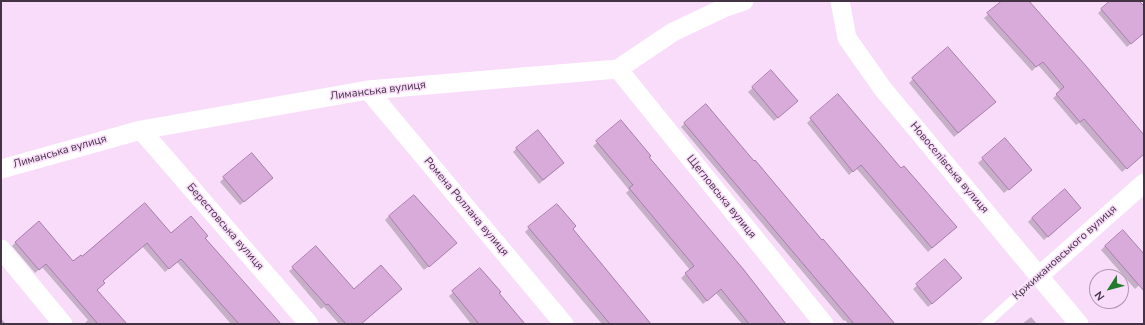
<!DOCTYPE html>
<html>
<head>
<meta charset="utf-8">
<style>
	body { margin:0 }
	#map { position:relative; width:1145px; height:325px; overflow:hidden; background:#f8dcf9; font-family:"Nunito Sans",sans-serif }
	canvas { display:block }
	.frame { position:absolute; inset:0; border:2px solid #443245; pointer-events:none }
	.north { position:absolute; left:1089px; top:269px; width:40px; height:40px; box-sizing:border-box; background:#f8dcf9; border:1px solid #b098b1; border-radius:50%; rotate:234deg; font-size:11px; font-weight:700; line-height:16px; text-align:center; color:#443245 }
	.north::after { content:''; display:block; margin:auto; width:14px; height:18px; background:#227c2b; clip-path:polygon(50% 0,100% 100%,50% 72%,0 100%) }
</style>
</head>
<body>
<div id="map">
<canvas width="1145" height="325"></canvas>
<div class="frame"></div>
<div class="north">N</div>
</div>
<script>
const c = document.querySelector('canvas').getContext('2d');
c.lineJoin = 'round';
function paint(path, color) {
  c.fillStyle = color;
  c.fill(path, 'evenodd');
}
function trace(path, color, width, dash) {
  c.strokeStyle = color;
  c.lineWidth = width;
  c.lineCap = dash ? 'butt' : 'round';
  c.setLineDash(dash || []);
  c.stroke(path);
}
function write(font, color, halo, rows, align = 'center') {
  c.font = font + ' "Nunito Sans",sans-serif';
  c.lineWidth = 3;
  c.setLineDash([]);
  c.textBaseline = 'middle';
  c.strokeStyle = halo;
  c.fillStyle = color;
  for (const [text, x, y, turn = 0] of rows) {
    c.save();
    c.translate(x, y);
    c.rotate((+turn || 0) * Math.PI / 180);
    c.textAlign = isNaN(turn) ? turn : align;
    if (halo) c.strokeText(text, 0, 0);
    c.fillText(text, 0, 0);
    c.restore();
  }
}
const shadow = new Path2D(`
	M1003,1H1028L1144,136V154L1122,172L1079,123L1076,125L1053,98L1061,91L1038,65L1032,71L984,18Z
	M1111,1H1138L1142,6L1144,4V32L1127,47L1098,13Z
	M771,72L793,105L774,121L748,92Z
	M913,79L990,106L954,137L909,83Z
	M811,119L951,231L928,252L856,168L849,175L807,123Z
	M621,122L648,158L785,324H742L716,293L703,304L681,278L690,270L626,193L629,190L593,146Z
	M685,123L821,242L893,324H848L845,320L844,321L681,127Z
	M1005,139L1027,174L1004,193L978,163Z
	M517,148L559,167L539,184L513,152Z
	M224,178L267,182L240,205L220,182Z
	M1080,208L1044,240L1028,222L1032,218Z
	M389,216L451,247L424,270L385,220Z
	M529,228L572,229L650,324H602L525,232Z
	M171,234L204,238L279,324H231L177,262L165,272L142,246L102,281L96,290L124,324H84L88,320L42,267L35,273L12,246L16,242L73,263Z
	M1105,246L1144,255V281L1135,289L1101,250Z
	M945,260L957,282L928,307L913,289Z
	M293,268L360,324H339L324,307L321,309L289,271Z
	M480,269L498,293L524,324H471L449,296Z
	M1031,317L1037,324H1022Z
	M1,318L6,324H1Z`);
const building = new Path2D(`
	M1002,1H1029L1086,66L1144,135V154L1127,169L1084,119L1080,122L1056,94L1064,87L1043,62L1036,67L987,13Z
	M1110,1H1139L1144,6V33L1131,44L1101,9Z
	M948,47L996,102L958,133L912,78Z
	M771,70L798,101L778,118L752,87Z
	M838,94L901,168L904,166L957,227L932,248L861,165L853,172L810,118Z
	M706,104L754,161L755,160L822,240L823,239L895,324H854L684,123Z
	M621,120L651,156L649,157L744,270L786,324H749L721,289L707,301L685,273L694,266L629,188L633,185L596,141Z
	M538,130L564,163L543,180L516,148Z
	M1005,138L1032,170L1009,190L982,158Z
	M252,153L273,178L244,202L223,177Z
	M1065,189L1081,208L1048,237L1032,218Z
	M414,195L457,243L429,267L389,216Z
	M145,203L171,233L191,216L208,236L205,238L281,324H239L181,259L169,269L147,243L103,281L105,283L97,290L127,324H98L46,264L39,270L15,242L39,221L73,261L81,255L82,256Z
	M557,204L576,226L573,229L651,324H610L528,227Z
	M1123,230L1144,254V291L1105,246Z
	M316,246L354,289L381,265L402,289L361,324H346L328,304L326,305L292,267Z
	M945,259L962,278L932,304L916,284Z
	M480,268L501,292L499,293L525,324H479L452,291Z`);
const service = new Path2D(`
	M986,324L1039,276`);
const minor = new Path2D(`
	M840,1L847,38L883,89L1079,324
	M618,69L824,324
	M368,90L564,324
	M141,130L309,324
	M1,169L141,130L368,90L618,69L673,32L726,7L744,1
	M1,249L63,324
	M1039,276L1144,183`);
const streetNames = [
	["Лиманська вулиця",378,91,-7],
	["Лиманська вулиця",60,152,-16],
	["Новоселівська вулиця",949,168,50],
	["Щегловська вулиця",721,197,51],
	["Ромена Роллана вулиця",466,207,50],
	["Берестовська вулиця",225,227,49],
	["Кржижановського вулиця",1065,253,-42]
];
paint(shadow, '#0003');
paint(building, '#d8abda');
trace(building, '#a77daa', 1);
trace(service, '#fff', 9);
trace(minor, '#fff', 19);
write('11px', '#443245', '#f8dcf9', streetNames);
</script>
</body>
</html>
